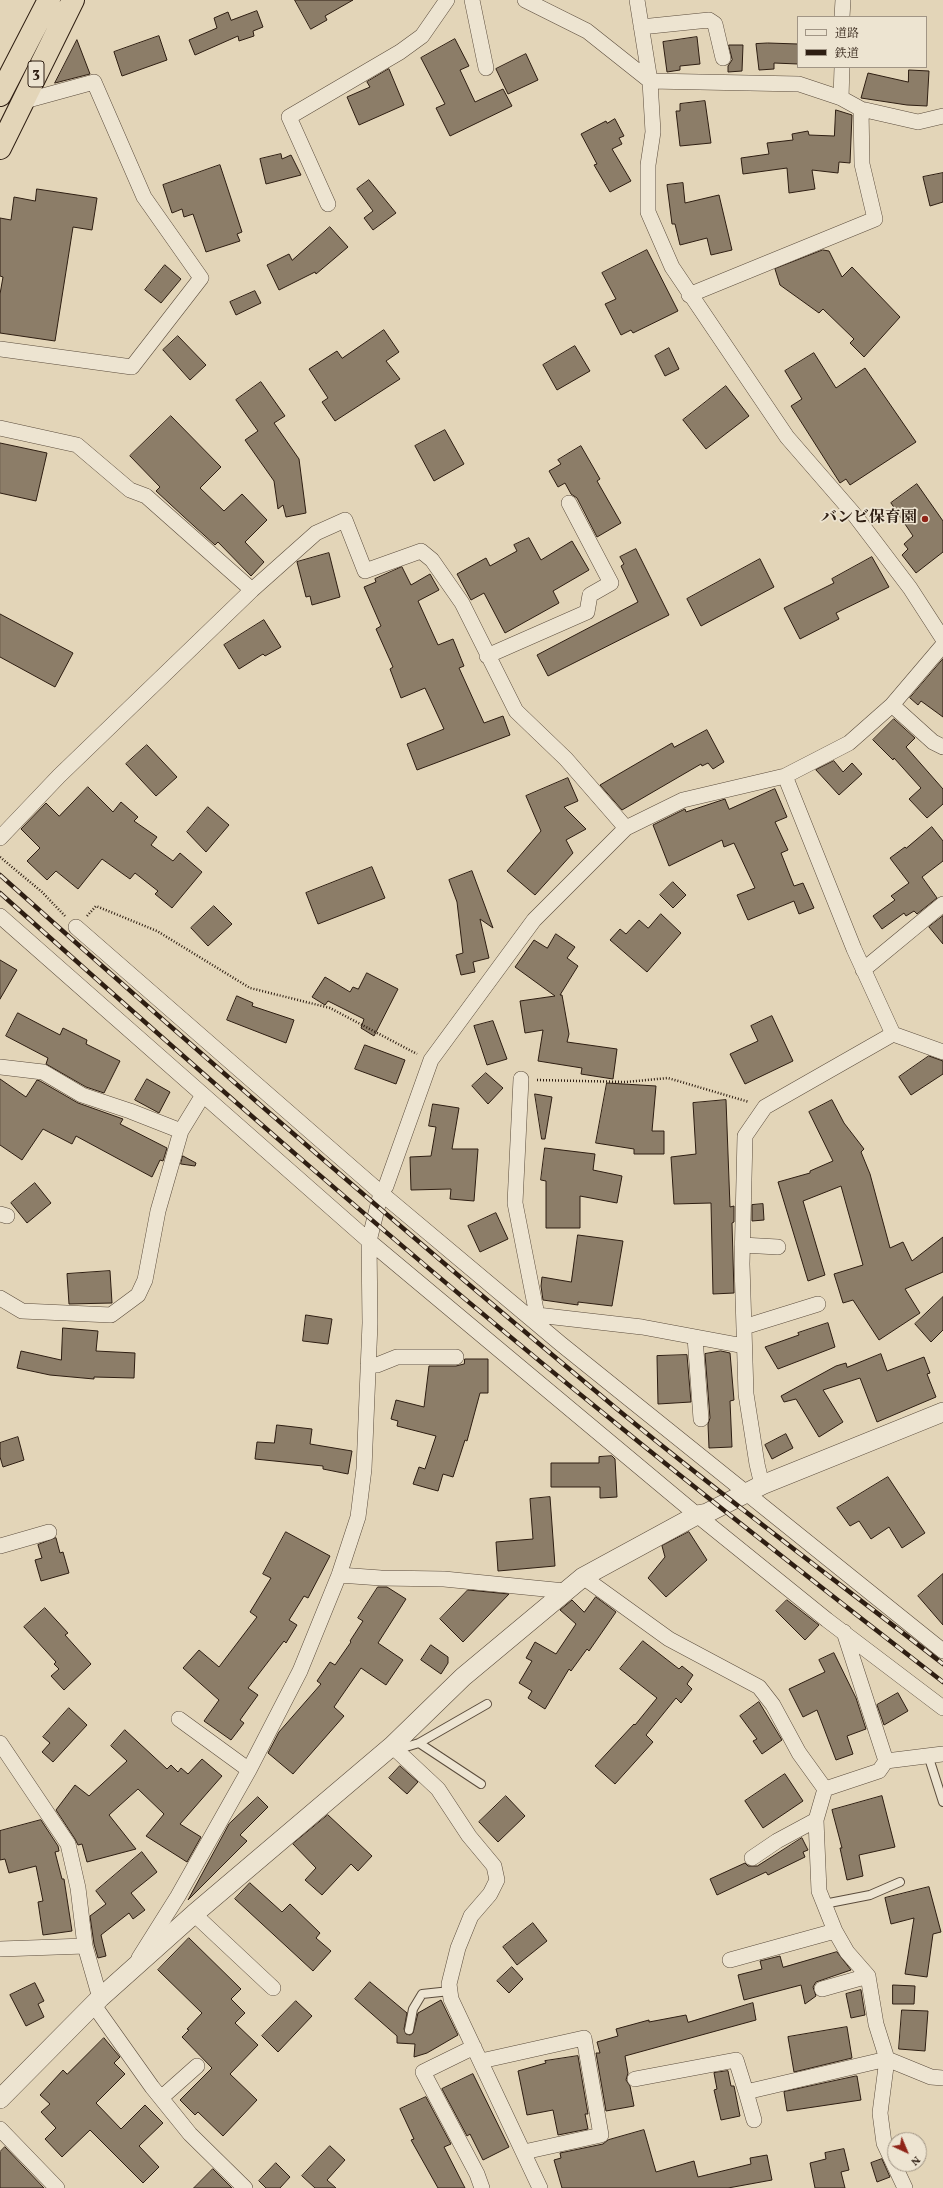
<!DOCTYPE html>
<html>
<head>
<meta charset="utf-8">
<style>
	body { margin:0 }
	#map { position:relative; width:943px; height:2188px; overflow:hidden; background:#e3d5b8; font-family:Vollkorn,"Noto Serif JP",serif }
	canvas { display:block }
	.legend { position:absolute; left:797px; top:16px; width:130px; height:52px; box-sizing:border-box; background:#ede4d1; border:1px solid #a19585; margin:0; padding:5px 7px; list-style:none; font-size:12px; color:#2e1e12 }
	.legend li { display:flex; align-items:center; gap:8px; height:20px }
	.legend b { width:20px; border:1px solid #a19585 }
	.north { position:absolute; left:887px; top:2132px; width:40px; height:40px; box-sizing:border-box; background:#ede4d1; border:1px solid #a19585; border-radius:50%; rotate:136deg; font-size:11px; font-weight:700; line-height:16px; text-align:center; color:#2e1e12 }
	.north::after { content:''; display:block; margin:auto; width:14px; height:18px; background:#8f2418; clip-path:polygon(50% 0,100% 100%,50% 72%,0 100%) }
</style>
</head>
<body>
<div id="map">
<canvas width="943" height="2188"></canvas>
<ul class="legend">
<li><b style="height:5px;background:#ede4d1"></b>道路</li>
<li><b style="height:5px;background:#2e1e12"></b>鉄道</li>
</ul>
<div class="north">N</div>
</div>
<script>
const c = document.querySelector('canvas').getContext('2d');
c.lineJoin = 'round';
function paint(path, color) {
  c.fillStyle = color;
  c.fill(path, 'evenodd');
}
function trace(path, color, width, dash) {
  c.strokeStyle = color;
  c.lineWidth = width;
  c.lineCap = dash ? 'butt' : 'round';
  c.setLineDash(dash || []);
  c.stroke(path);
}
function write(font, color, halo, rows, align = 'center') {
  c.font = font + ' Vollkorn,"Noto Serif JP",serif';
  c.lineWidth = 3.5;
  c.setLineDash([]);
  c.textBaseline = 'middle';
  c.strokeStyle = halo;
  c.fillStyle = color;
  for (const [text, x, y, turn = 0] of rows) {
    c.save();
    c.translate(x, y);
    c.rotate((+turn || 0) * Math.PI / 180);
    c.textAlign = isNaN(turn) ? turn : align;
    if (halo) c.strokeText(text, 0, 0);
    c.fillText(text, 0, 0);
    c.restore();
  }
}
const building = new Path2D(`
	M295,0H353L325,16L327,20L311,29Z
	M257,11L263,27L253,31L254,36L239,41L238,36L195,55L189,40L217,28L214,18L228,12L231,20Z
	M159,36L167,60L122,76L114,52Z
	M697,37L700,64L680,66V70L667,72L663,42Z
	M455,39L469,66L460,70L475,102L503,89L512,106L450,136L436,108L445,104L421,58Z
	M77,40L90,74L55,83Z
	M768,43L798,44V64L774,63V69L759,70L756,44Z
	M729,45H743L742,71L728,72V66L732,60Z
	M526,54L538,80L508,94L496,69Z
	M389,69L404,105L359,125L347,97L370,87L367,82Z
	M909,70L929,71L927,106L907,105L861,98L868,73L908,82Z
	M705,101L711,143L680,146L676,111H680V104Z
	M836,110L852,115L850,163L839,162L838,173L812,170L815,189L789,193L787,168L743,174L741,158L769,154L767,143L793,140L792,134L808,131L809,135L834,136Z
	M615,119L624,136L619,138L622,144L612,149L631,181L610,192L594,165L597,164L581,134L606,121L607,123Z
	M281,154L282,159L291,155L301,175L266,184L260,159Z
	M220,165L242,232L237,234L240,241L206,252L193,214L184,217L182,209L172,213L163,185Z
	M943,173V202L930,206L923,177Z
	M369,180L396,213L373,230L364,218L373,211L357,189Z
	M683,183L685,203L719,195L732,250L711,255L707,238L680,245L675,224H672L667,185Z
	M37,189L97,198L92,230L73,227L55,341L0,333V294L3,277L0,276V218L11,220L14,197L35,201Z
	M330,227L348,247L316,274L315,272L279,290L267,265L289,254L292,260Z
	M647,250L678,311L633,333L631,330L621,335L605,304L616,299L602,273Z
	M823,250L829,251L842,277L852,267L900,317L864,357L850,343L854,339L823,309L819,313L780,285L775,269Z
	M165,265L181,279L161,303L145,290Z
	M255,291L261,303L236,315L230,302Z
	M384,330L399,352L386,361L400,379L335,421L322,402L328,398L309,369L337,351L342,358Z
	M178,336L206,365L190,380L163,350Z
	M575,346L590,371L557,390L543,365Z
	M669,348L679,369L665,376L655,356Z
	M814,353L836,388L865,368L916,442L850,485L846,479L840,483L791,406L802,399L785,371Z
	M261,382L285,416L274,423L299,459L306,513L286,517L283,505L278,509L274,481L245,440L258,431L236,400Z
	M726,386L749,416L706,449L683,420Z
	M171,416L221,467L200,488L224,511L242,494L267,520L245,542L264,562L251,576L218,542L215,545L183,516L156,491L160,487L130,456Z
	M445,430L464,464L434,481L415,446Z
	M0,443L47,453L36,501L0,493Z
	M581,446L600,479L597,481L621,523L597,537L577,498L571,494L565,483L558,487L549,471L561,464L558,460Z
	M917,484L943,521V552L916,573L902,555L908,549L904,544L913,536L891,503Z
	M529,538L541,560L572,541L589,570L553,591L559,603L505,633L484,593L471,600L457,574L486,558L490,566L517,551L514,545Z
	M636,549L669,615L548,676L537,655L638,602L621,566L624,564L620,557Z
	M329,553L340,597L312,605L310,596L306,597L297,562Z
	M872,557L889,587L836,613L839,619L800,639L784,608L834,583L832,579Z
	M760,559L774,587L701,626L687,599Z
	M402,567L411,585L430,574L439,590L418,601L438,645L453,639L464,666L459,668L484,723L503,716L510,735L417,770L407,744L444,729L425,688L401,698L390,669L393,667L376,629L381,626L364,587L376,582L375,579Z
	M0,614L73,653L55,687L0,657Z
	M264,620L281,647L265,656L263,654L239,669L224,645Z
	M943,659V717L921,701L918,705L910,698Z
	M894,719L915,738L906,747L943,789V804L927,818L909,799L921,788L894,758L893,760L873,740Z
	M707,730L724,762L713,769L708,763L702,766L701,764L622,810L600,785L672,743L674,747Z
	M147,745L177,777L156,796L126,764Z
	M834,761L843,772L852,763L862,774L839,795L816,770Z
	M568,778L578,801L564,807L586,829L566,840L573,853L535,895L507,871L541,831L526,796Z
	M88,787L113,812L121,802L138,817L134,821L157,837L151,845L173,861L180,853L202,872L172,908L155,894L158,891L135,873L130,879L102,859L78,889L56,871L47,880L27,861L40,848L21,829L46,803L59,816Z
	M775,789L787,817L775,822L788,850L781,853L794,886L803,883L814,908L799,914L794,901L748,920L737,895L755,888L734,843L724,847L722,840L669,866L653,825L685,809L686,812L725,799L729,809Z
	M208,807L229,825L206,852L187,832Z
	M932,827L943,841V861L922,877L937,898L917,914L914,911L906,916L904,913L882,929L873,916L895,900L891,896L909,883L890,858L905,847L906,848Z
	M372,867L385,898L318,924L306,893Z
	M472,871L493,928L480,919L489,958L473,962L475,972L461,975L456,955L463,953L457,902L449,880Z
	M673,882L686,895L673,908L660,895Z
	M214,906L232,924L208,946L191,928Z
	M661,914L681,933L647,972L610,940L620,929L626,934L639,920L648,928Z
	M943,916V944L929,927Z
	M556,934L575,947L567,958L578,966L560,995H562L569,1034L567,1042L617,1049L613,1079L581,1074L582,1068L538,1061L543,1030L525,1033L520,1001L555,996L515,967L534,940L547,948Z
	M0,960L17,970L0,999Z
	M367,973L398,989L374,1036L361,1028L364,1019L328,1001L325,1005L312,997L325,977L350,992L353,987L358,989Z
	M237,996L253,1003L252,1006L294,1020L286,1043L227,1020Z
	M18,1013L60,1035L63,1028L87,1040L86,1044L120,1061L104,1093L86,1087L46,1064L48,1058L6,1036Z
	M772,1016L793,1061L745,1084L730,1054L758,1041L751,1026Z
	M493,1021L507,1059L487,1065L474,1026Z
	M365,1045L405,1060L396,1084L355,1069Z
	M929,1056L943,1061V1074L911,1095L899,1077Z
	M486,1073L503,1088L488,1104L472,1086Z
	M0,1079L26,1097L37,1080L40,1081L78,1103L123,1119L120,1124L167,1148L163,1161L160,1160L152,1177L76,1136L72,1144L43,1129L22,1160L0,1145Z
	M147,1079L170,1092L159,1113L135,1100Z
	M607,1083L656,1086L652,1131H664V1154H634V1149L596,1143Z
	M535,1094L552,1097L545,1139H542Z
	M726,1100L730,1207L734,1206V1222L732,1223L734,1293L713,1294L711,1203L674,1204L671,1157L696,1154L693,1103Z
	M832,1100L844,1123L864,1149L861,1152L870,1174L890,1248L903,1242L912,1261L943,1237V1272L905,1289L920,1313L879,1340L853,1300L843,1303L834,1274L863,1265L841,1186L803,1201L825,1275L808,1281L778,1182L810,1173V1171L833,1161L809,1112Z
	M433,1104L459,1108L452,1149H478L474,1201L450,1199L451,1189L411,1190L410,1157L431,1156L436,1127L429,1126Z
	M545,1148L595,1154L593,1170L622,1176L617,1203L580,1196V1228H546V1181L541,1180Z
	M183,1156L196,1163L195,1166L181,1164Z
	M35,1183L51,1203L27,1223L11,1203Z
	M763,1204L764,1220L752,1221V1205Z
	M496,1213L508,1239L480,1252L468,1226Z
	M578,1235L623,1241L612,1306L578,1302V1305L543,1300L541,1286L542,1277L571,1282Z
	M110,1271L112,1303L69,1304L67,1274Z
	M943,1297V1330L931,1342L915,1324Z
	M306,1315L332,1319L328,1344L303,1341Z
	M828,1323L835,1347L778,1369L765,1347L799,1335L798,1333Z
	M63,1328L98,1331L96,1351L135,1353L134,1378L94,1377V1379L50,1375L17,1368L21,1351L61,1360Z
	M721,1351L730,1353L734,1400L730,1401L732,1447L709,1448L708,1424L710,1418L705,1354Z
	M881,1354L887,1371L924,1357L930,1373L927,1374L936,1397L877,1422L860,1378L823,1390L843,1422L819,1437L796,1399L784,1402L781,1396L836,1366L846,1363L847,1367Z
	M687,1355L691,1402L658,1404L657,1356Z
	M465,1359H488V1393H480L467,1441L465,1440L453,1477L443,1474L438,1491L413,1484L419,1467L425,1469L436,1436L397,1426L398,1421L391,1419L396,1400L424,1407L429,1366H456L464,1364Z
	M277,1425L312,1429L310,1444L352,1451L348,1474L323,1469V1466L255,1459L257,1442L274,1443Z
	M786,1434L793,1448L772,1459L765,1445Z
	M18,1437L24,1460L3,1467L0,1457V1443Z
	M612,1456L615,1459L617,1497L600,1498V1487H551V1463H599V1457Z
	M888,1477L925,1533L902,1548L889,1527L871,1539L859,1521L850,1526L837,1508Z
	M550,1497L555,1566L498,1571L496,1542L533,1539L530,1499Z
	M286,1532L330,1556L308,1598L304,1596L289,1620L297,1625L286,1643L284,1641L248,1688L258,1695L240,1720L244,1723L231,1740L204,1721L219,1700L183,1668L199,1650L219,1667L257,1617L250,1612L271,1578L263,1574Z
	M689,1532L707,1560L666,1597L648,1578L665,1557L662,1546Z
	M56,1538L60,1553L63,1552L69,1573L41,1581L35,1560L42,1558L38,1545Z
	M943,1574V1625L918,1596Z
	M378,1587H387L406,1599L378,1643L403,1660L386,1685L361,1668L334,1707L344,1716L293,1774L268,1753L279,1732L321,1684L317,1681L330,1662L335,1665L351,1642L350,1641L363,1621L358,1618Z
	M468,1590L509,1594L463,1642L440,1619Z
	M596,1597L616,1612L589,1651L587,1649L571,1671L569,1669L545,1709L528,1698L532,1691L519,1683L532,1661L526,1658L535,1642L556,1654L576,1624L560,1610L572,1600L584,1612Z
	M787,1600L819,1625L805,1640L776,1611Z
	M45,1608L68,1633L65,1635L91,1664L64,1690L51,1676L59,1669L54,1664L56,1662L24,1627Z
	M643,1641L679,1669L682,1666L693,1675L687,1684L692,1689L681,1703L676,1698L646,1735L653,1742L615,1784L595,1766L634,1724L635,1725L657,1698L620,1669Z
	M431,1645L448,1657V1663L441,1674L421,1660Z
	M834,1653L856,1698L866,1729L847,1736L853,1754L836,1760L817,1710L803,1717L789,1689L825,1672L819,1660Z
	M898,1693L908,1711L884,1725L877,1705Z
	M759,1702L782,1740L762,1754L753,1741L757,1739L740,1716Z
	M69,1708L87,1725L53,1762L42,1752L50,1743L43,1737Z
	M125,1730L167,1769L171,1765L178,1772L181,1768L188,1774L202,1759L222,1776L180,1824L201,1837L187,1862L146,1836L164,1814L138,1789L109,1815L136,1849L87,1862L82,1844L78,1845L75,1839L56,1810L75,1785L89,1796L127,1761L111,1746Z
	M400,1766L418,1782L407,1794L389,1778Z
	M785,1774L803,1801L763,1828L745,1801Z
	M506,1796L525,1816L498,1842L479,1822Z
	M882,1796L895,1847L859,1855L863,1876L847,1880L840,1848H842L832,1810Z
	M258,1797L268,1807L240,1835L247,1841L188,1900L229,1824Z
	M328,1815L372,1856L358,1871L351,1864L322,1895L305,1880L316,1868L293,1844Z
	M41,1820L58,1846L59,1851L55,1852L62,1879H64L72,1931L43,1935L38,1902L43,1901L36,1866L9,1873L5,1859L0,1860V1831Z
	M802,1838L808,1850L803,1852L805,1857L768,1875L766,1872L717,1895L710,1879L745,1863L748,1866H757Z
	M142,1852L157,1872L131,1893L145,1910L133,1919L129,1913L101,1935L106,1956L98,1958L94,1944L90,1916L106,1904L96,1891Z
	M250,1883L282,1912L290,1904L320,1933L316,1938L331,1951L313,1971L235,1899Z
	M929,1887L941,1932L933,1934L927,1977L905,1974L914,1918L891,1924L885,1898Z
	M533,1923L547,1941L517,1965L503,1947Z
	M189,1938L241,1989L231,1999L245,2013L235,2023L258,2045L230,2074L257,2100L223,2136L198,2112L195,2115L180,2100L212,2068L182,2037L189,2030L187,2029L202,2013L158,1970Z
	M837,1952L851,1970L816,1982L813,1987L816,1996L805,2004L801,1985L744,2000L738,1975L762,1969L760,1961L780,1956L783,1967Z
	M512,1967L523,1979L509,1993L497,1981Z
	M370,1982L407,2013L404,2029L406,2034L410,2035L413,2033L418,2013L441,2000L458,2035L427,2053L414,2057L415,2044L397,2043V2036L355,1999Z
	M35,1983L44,2001L38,2004L44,2017L26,2026L10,1995Z
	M893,1985L915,1986L914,2004H893Z
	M861,1990L865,2015L851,2018L846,1994Z
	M296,2001L312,2016L278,2052L262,2036Z
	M753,2003L756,2020L625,2056L628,2073L626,2080L630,2086L634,2106L606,2111L596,2053H600L597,2042L618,2036L616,2029L649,2020V2022L686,2015L688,2022Z
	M902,2010L928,2011L925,2051L899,2049Z
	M847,2027L852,2058L794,2072L788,2037Z
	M104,2038L120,2057L114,2063L125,2074L96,2103L121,2129L145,2105L163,2123L139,2146L159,2167L143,2183L90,2130L62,2157L45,2139L56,2128L41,2112L50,2104L40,2095L63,2070L67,2074Z
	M578,2056L588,2114H585L588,2129L558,2135L553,2110L527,2115L518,2071L546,2063L545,2061Z
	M728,2071L731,2086H734L740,2116L721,2120L714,2090L717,2089L714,2073Z
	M473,2074L509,2147L483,2160L470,2134L467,2136L442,2089Z
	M856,2076H857L861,2100L787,2111L784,2092Z
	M426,2097L451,2144L444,2147L465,2188H438L411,2140L414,2139L400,2109Z
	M644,2130L656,2172L694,2161L698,2177L751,2164L750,2158L767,2155L772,2180L728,2188H562L554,2160L561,2158L560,2153L603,2144L608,2140Z
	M330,2146L345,2160L327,2180L336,2188H315L302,2176Z
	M5,2147L44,2188H0V2152Z
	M844,2149L849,2170L841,2172L845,2188H815L810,2163L826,2159L825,2153Z
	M882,2159L890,2177L877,2182L871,2163Z
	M276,2163L290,2177L280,2188H266L259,2181Z
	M213,2169L232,2188H194Z`);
const path = new Path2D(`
	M0,857L42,892L65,916
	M87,916L96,906L157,931L250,988L330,1008L417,1054
	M537,1080L626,1082L668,1078L749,1102`);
const service = new Path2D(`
	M419,1743L487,1704
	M396,1750L419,1743L481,1784
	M928,1755L943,1802
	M824,1904L870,1895L900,1882
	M409,2030L413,2009L422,1994L450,1991`);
const minor = new Path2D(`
	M472,0L486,68
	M525,0L587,31L650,81L799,84L841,98L861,109L918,122L943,116
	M637,0L650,81L653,132L648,165V212L672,267L787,437L853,513L910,588L943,639
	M842,17L843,0
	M641,27L709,20L715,24L723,58
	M841,98L842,67
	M328,204L289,117L400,52L422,36L447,0
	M689,295L875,219L862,164L861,109
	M0,349L132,367L201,278L144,197L94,82L21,102
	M0,428L77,445L130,490L146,496L252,590
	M487,656L587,612L590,595L611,583L569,503
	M892,705L933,742L943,747
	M785,776L854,949L893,1034L943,1052
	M0,838L59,776L252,590L316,533L345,520L365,571L421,551L432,560L462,603L516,711L566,759L626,828
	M0,916L369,1241L697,1515L827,1620L943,1708
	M76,927L381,1193L561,1344L943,1651
	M863,970L943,904
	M0,1067L43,1072L82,1095L130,1111L181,1131L203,1095
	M521,1079L515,1203L537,1315L642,1327L744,1346
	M0,1214L7,1216
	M742,1245L778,1247
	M0,1298L22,1311L111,1315L138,1295L145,1280L158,1211L181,1131
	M744,1327L818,1304
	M695,1337L701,1419
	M368,1365H377L397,1357H456
	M762,1485L757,1464L746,1394L742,1264L745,1136L765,1107L893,1034
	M0,1546L49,1532
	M339,1575L381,1578L444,1579L565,1591
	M583,1577L669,1639L759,1687L773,1705L799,1753L825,1789
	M844,1632L886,1761
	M179,1719L249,1770
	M0,1743L68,1844L78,1888L85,1946L100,1998
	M392,1746L438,1789L469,1836L494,1866L497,1880L490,1894L471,1916L458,1948L449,1984L451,1999L540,2188
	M752,1858L777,1841L816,1820
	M194,1914L273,1988
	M0,1949L85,1946
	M139,1958L178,1896L249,1770L300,1671L339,1575L358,1517L364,1469L370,1323L369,1241L381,1193L386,1186L431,1060L534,920L626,828L683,800L785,776L849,743L892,705L943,645
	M730,1960L835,1931
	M822,1989L868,1976
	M93,2004L152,2087L190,2134L245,2188
	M474,2047L423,2072L477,2174L482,2188
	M481,2061L584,2038L601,2135L524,2152
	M635,2079L736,2060L746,2092
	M161,2098L197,2066
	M754,2120L746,2092L887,2059L931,2077L943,2078
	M0,2129L57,2188
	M905,2188L884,2143L880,2113L887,2059L876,2024L868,1976L847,1952L835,1931L819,1891L816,1820L825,1789L879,1771L886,1761L943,1754`);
const tertiary = new Path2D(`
	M0,2099L100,1998L194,1914L392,1746L463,1677L583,1577L697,1515L707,1513L762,1485L943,1412`);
const trunk = new Path2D(`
	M0,95L49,0
	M0,148L73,0`);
const rail = new Path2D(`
	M0,875C202,1056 408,1235 617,1409C723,1497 834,1579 943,1664
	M0,893C201,1073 404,1252 613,1421C722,1510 832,1596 943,1682`);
const markers = [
	[925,519,4,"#8f2418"]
];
const shields = [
	[36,74,16]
];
const shieldNames = [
	["3",36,74]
];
const poiNames = [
	["バンビ保育園",917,519]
];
paint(building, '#8c7d68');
trace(building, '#2e1e12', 1);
trace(service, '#5b4c3c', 10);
trace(minor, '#5b4c3c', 16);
trace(tertiary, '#5b4c3c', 20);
trace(trunk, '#2e1e12', 24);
trace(path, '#2e1e12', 2.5, [1, 2]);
trace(service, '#ede4d1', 8);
trace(minor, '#ede4d1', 15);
trace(tertiary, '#ede4d1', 19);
trace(trunk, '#e3d5b8', 22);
trace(rail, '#2e1e12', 4.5);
trace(rail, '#ede4d1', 3, [9]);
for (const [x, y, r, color] of markers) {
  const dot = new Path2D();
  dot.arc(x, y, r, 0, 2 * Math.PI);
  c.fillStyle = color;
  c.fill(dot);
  trace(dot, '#ede4d1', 1.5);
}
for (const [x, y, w] of shields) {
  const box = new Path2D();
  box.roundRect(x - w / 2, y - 13, w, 26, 3);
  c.fillStyle = '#ede4d1';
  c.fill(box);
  trace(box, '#2e1e12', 1);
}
write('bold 15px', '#2e1e12', null, shieldNames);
write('bold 16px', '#2e1e12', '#ede4d1', poiNames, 'right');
</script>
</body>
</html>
